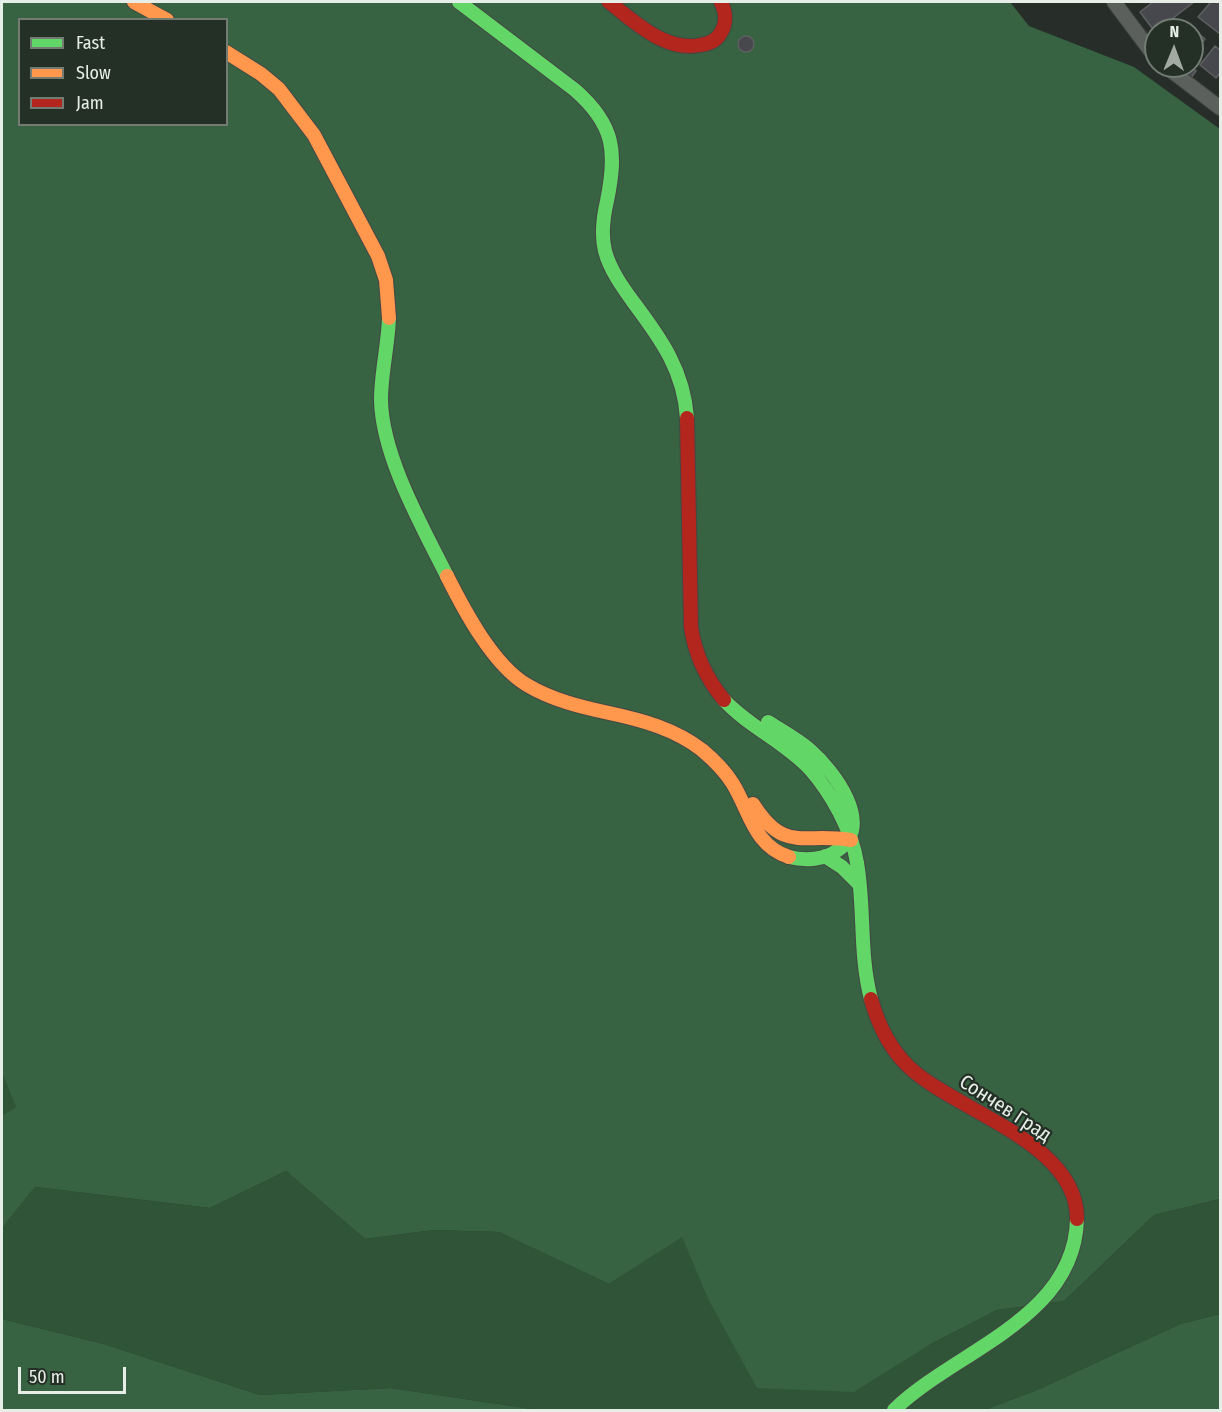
<!DOCTYPE html>
<html>
<head>
<meta charset="utf-8">
<style>
	body { margin:0 }
	#map { position:relative; width:1222px; height:1412px; overflow:hidden; background:#272d28; font-family:"Fira Sans Condensed",sans-serif }
	canvas { display:block }
	.frame { position:absolute; inset:0; border:3px solid #e6eee7; pointer-events:none }
	.legend { position:absolute; left:18px; top:18px; width:210px; height:108px; box-sizing:border-box; background:#243026; border:2px solid #727c73; margin:0; padding:8px 10px; list-style:none; font-size:18px; color:#e6eee7 }
	.legend li { display:flex; align-items:center; gap:12px; height:30px }
	.legend b { width:30px; border:2px solid #727c73 }
	.north { position:absolute; left:1144px; top:18px; width:60px; height:60px; box-sizing:border-box; background:#243026; border:2px solid #727c73; border-radius:50%; rotate:1deg; font-size:16px; font-weight:700; line-height:24px; text-align:center; color:#e6eee7 }
	.north::after { content:''; display:block; margin:auto; width:21px; height:27px; background:#a3aaa4; clip-path:polygon(50% 0,100% 100%,50% 72%,0 100%) }
	.scale { position:absolute; left:18px; top:1367px; width:108px; height:27px; box-sizing:border-box; border:3px solid #e6eee7; border-top:0; padding-left:8px; font-size:18px; line-height:21px; white-space:nowrap; color:#e6eee7; -webkit-text-stroke:4px #243026; paint-order:stroke }
</style>
</head>
<body>
<div id="map">
<canvas width="1222" height="1412"></canvas>
<div class="frame"></div>
<ul class="legend">
<li><b style="height:8px;background:#63d668"></b>Fast</li>
<li><b style="height:8px;background:#ff974d"></b>Slow</li>
<li><b style="height:8px;background:#b3261e"></b>Jam</li>
</ul>
<div class="north">N</div>
<div class="scale">50 m</div>
</div>
<script>
const c = document.querySelector('canvas').getContext('2d');
c.lineJoin = 'round';
function paint(path, color) {
  c.fillStyle = color;
  c.fill(path, 'evenodd');
}
function trace(path, color, width, dash) {
  c.strokeStyle = color;
  c.lineWidth = width;
  c.lineCap = dash ? 'butt' : 'round';
  c.setLineDash(dash || []);
  c.stroke(path);
}
function write(font, color, halo, rows, align = 'center') {
  c.font = font + ' "Fira Sans Condensed",sans-serif';
  c.lineWidth = 4.5;
  c.setLineDash([]);
  c.textBaseline = 'middle';
  c.strokeStyle = halo;
  c.fillStyle = color;
  for (const [text, x, y, turn = 0] of rows) {
    c.save();
    c.translate(x, y);
    c.rotate((+turn || 0) * Math.PI / 180);
    c.textAlign = isNaN(turn) ? turn : align;
    if (halo) c.strokeText(text, 0, 0);
    c.fillText(text, 0, 0);
    c.restore();
  }
}
const green = new Path2D(`
	M2,1067L27,1104L2,1118Z
	M286,1171L365,1239L434,1230L499,1232L609,1284L682,1236L707,1297L929,1345L997,1310L1064,1301L1154,1215L1220,1199V1314L1180,1324L1037,1390L984,1410H538L391,1388L260,1395L104,1344L2,1319V1228L35,1187L210,1208Z`);
const forest = new Path2D(`
	M2,2H1010L1029,26L1134,67L1220,129V1199L1154,1215L1064,1301L997,1310L929,1345L854,1392L757,1388L707,1297L682,1237L609,1284L499,1232L434,1230L365,1239L286,1171L210,1208L35,1187L2,1228V1116L16,1107L2,1072ZM20,20H226V124H20Z
	M1220,1314V1410H984L1037,1390L1180,1324Z
	M2,1319L104,1344L260,1395L391,1388L538,1410H2Z`);
const building = new Path2D(`
	M1153,2H1194L1155,32L1140,12Z
	M1211,2H1220V34L1198,17Z
	M1187,23L1205,39L1192,54V30H1181Z
	M738 44a8 8 0 1 1 16 0a8 8 0 1 1-16 0Z
	M1215,46L1220,50V73L1216,78L1200,65Z
	M1188,66L1196,71L1190,79L1182,74Z`);
const street = new Path2D(`
	M1114,2L1156,58
	M1165,66L1220,108`);
const fast = new Path2D(`
	M459,2L575,90C615,125 617,152 607,201C603,218 601,235 605,251C610,270 623,288 634,303C661,339 684,371 687,418
	M389,318C388,346 381,373 381,400C382,456 422,526 447,576
	M724,700C749,727 785,742 810,769C831,793 852,830 857,863C865,908 859,954 871,999
	M768,722C782,731 797,739 810,750C834,771 875,825 838,850C825,860 805,861 789,857
	M825,856L842,867L859,884
	M894,1410C954,1351 1075,1319 1077,1219`);
const slow = new Path2D(`
	M134,2L167,20
	M226,52L261,74L279,89L314,135L378,256L386,280L389,318
	M447,576C464,610 493,665 527,685C552,700 581,707 609,713C642,720 675,729 702,750C714,760 725,771 733,784C750,812 754,846 789,857
	M753,804C785,854 802,832 851,840`);
const jam = new Path2D(`
	M609,2C635,22 665,52 700,45C708,44 716,41 720,34C727,24 726,12 721,2
	M687,418L691,627C695,655 706,678 724,700
	M871,999C878,1024 890,1049 909,1067C955,1111 1078,1142 1077,1219`);
const streetNames = [
	["Сончев Град",1005,1109,33]
];
paint(green, '#305438');
paint(forest, '#376342');
paint(building, '#46484e');
trace(building, '#5e6061', 1.5);
trace(street, '#444844', 16);
trace(fast, '#444844', 16);
trace(slow, '#444844', 16);
trace(jam, '#444844', 16);
trace(street, '#5c605d', 14);
trace(fast, '#63d668', 14);
trace(slow, '#ff974d', 14);
trace(jam, '#b3261e', 14);
write('20px', '#e6eee7', '#243026', streetNames);
</script>
</body>
</html>
